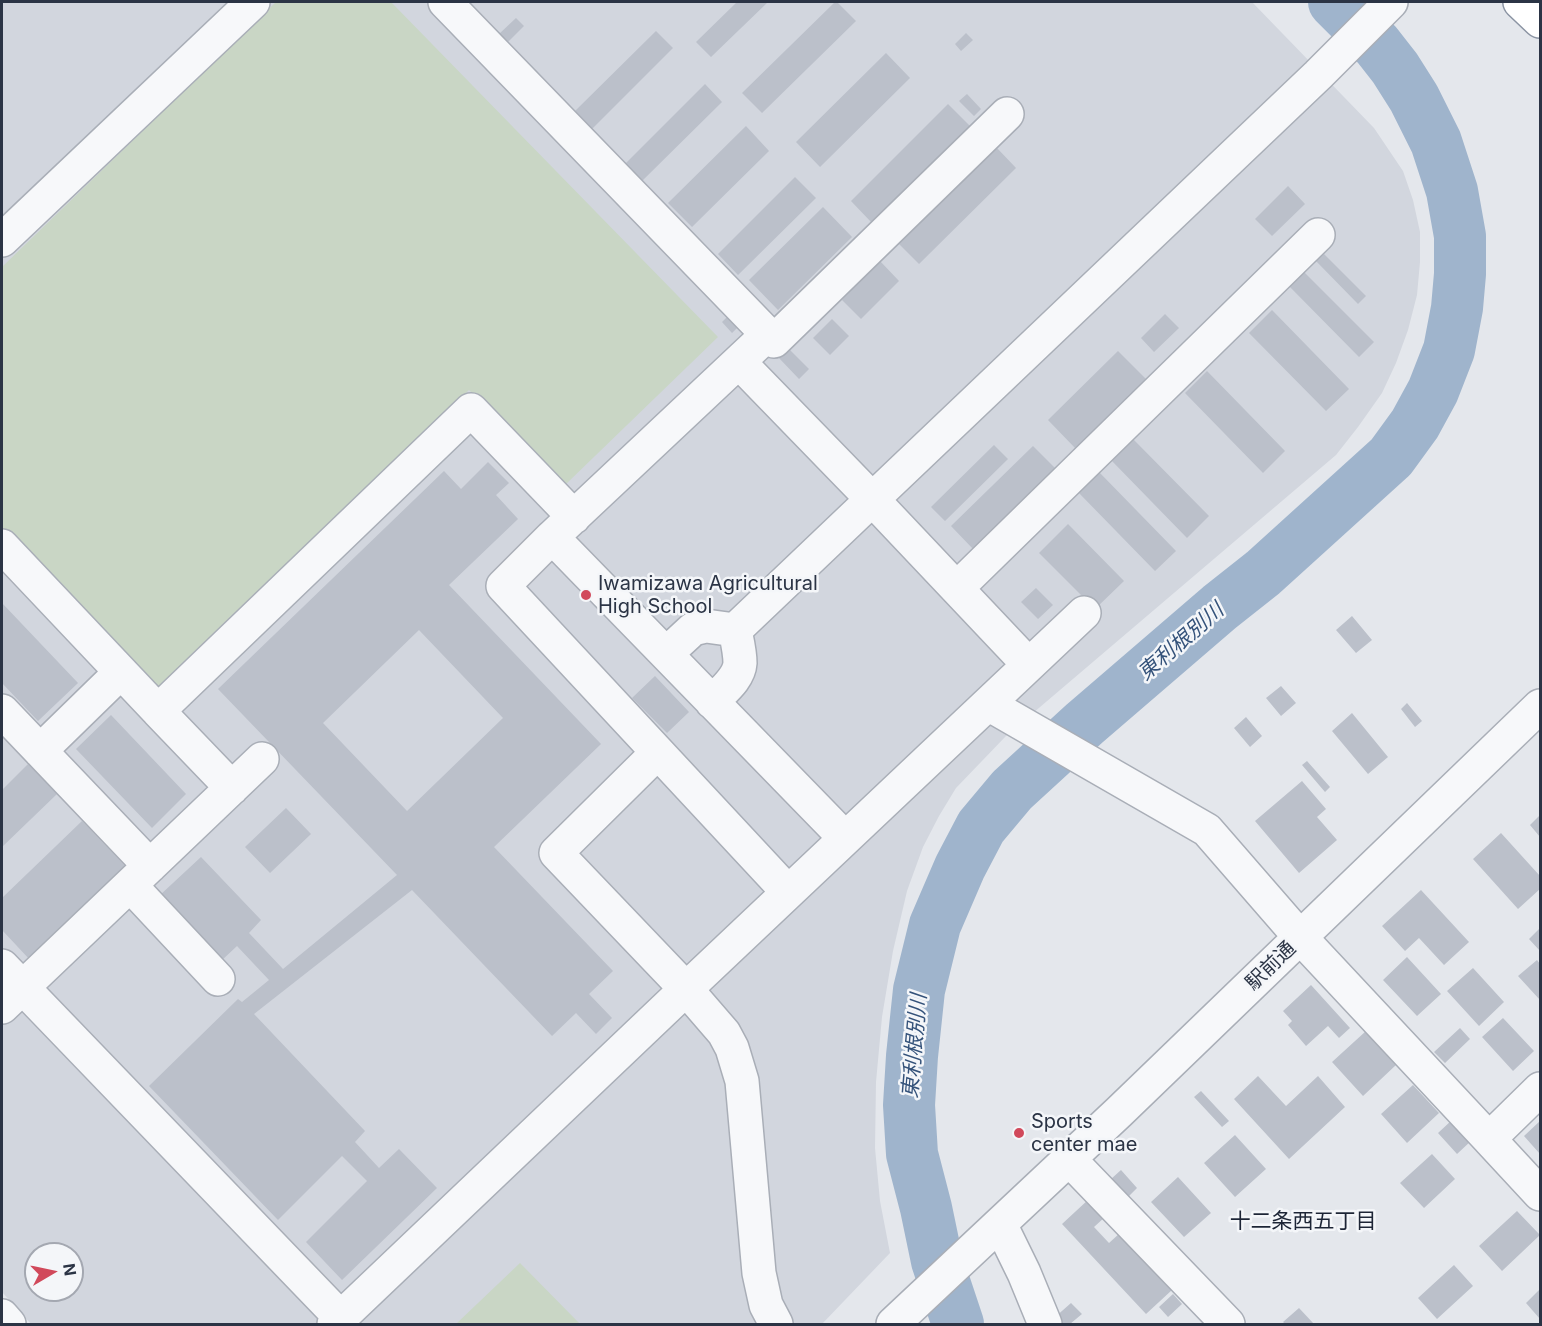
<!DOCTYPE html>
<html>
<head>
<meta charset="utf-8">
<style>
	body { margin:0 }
	#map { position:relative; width:1542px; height:1326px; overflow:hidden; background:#e4e7ec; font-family:Inter,sans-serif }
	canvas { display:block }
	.frame { position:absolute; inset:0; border:3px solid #2b3445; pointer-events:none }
	.north { position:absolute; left:24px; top:1242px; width:60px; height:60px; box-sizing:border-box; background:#f4f6f9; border:2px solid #a4a8b1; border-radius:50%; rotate:81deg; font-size:16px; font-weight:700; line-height:24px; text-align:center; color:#2b3445 }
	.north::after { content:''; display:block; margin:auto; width:21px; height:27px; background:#d1495b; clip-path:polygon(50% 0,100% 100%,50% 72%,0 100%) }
</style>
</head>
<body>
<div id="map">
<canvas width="1542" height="1326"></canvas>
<div class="frame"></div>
<div class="north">N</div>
</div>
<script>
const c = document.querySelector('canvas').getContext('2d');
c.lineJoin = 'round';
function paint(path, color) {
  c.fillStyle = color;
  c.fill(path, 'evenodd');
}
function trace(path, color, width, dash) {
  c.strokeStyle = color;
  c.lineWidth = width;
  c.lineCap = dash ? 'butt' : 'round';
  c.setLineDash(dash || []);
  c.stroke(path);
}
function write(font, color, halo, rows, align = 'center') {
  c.font = font + ' Inter,"Noto Sans JP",sans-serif';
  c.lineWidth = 5;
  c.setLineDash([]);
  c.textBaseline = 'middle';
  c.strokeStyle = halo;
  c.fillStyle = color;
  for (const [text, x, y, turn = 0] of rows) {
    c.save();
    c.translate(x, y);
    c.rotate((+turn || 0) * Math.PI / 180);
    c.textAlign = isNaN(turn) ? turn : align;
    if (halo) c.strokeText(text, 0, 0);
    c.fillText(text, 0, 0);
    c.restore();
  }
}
const built = new Path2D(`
	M2,2H1252L1374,128L1403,171L1413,200L1420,232V262L1417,295L1408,330L1396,363L1382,393L1358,427L1336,455L1006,736L956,788L939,816L923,847L907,891L893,951L882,1017L876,1082L875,1148L880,1201L890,1253L822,1324H31L2,1292ZM36,1254H72V1290H36Z`);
const green = new Path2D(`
	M276,2H391L718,337L565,485L469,390L151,695L2,533V267Z
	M520,1263L580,1324H456Z`);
const river = new Path2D(`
	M958,1324L937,1261L926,1208L912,1154L909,1105L912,1056L919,990L935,925L960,867L981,827L1012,790L1084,724L1220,607L1263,573L1391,457L1415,424L1433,391L1449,350L1457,308L1460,274V236L1452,191L1436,142L1414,98L1395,68L1377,45L1334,2`);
const building = new Path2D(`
	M737,2H768L711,57L696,42Z
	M835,2H837L856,21L762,113L742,93Z
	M516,18L524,26L507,43L498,35Z
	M656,31L673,48L591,130L574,112Z
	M966,33L973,40L961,51L955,44Z
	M886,53L910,78L820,167L796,142Z
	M705,84L722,102L642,181L625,164Z
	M967,94L981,109L974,116L959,101Z
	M948,104L970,126L872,223L851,201Z
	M746,126L769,151L692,227L668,203Z
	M996,147L1016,168L919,264L898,243Z
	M795,177L816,198L738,275L718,254Z
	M1288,186L1305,204L1272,236L1255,219Z
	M823,207L852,237L778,310L749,280Z
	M1324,254L1366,296L1358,304L1316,261Z
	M880,261L899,281L861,319L842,300Z
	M1304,272L1374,342L1359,357L1289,286Z
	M1272,310L1349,389L1326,411L1249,333Z
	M1165,314L1179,328L1154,352L1141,338Z
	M728,316L738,327L732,333L722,322Z
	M832,319L849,336L830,355L813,338Z
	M788,348L809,369L799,379L779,358Z
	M1118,351L1147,380L1076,449L1048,420Z
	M1207,371L1285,451L1263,473L1185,393Z
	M1133,439L1209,516L1187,538L1112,461Z
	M994,445L1008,459L945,521L931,507Z
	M1033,446L1056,469L974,550L951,526Z
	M488,462L509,483L496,495L518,519L449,585L601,744L494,847L613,971L589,994L612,1018L596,1034L576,1013L552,1036L412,890L254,1014L365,1131L355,1142L379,1168L399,1149L437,1188L342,1280L306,1242L367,1181L342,1156L278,1220L149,1086L238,999L242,1002L269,980L237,946L221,961L159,896L201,857L261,920L249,933L283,969L397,875L218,689L444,471L461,489ZM419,630L503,718L407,811L323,723Z
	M1099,472L1176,551L1155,571L1078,492Z
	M1068,524L1124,581L1095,609L1039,553Z
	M1036,588L1053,605L1038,619L1021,602Z
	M2,603L78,683L38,721L2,683Z
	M1352,616L1372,640L1356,653L1336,630Z
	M655,676L689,712L667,733L632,698Z
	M1281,686L1296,703L1281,716L1266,698Z
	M1407,703L1422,721L1415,727L1401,709Z
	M1352,713L1388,757L1368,774L1332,731Z
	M111,715L186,794L152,828L76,749Z
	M1246,717L1262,736L1250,747L1234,728Z
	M1307,761L1330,787L1325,792L1302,765Z
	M28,764L57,794L2,847V790Z
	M1302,781L1326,809L1317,817L1337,840L1299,873L1255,821Z
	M286,808L311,834L270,873L245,847Z
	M1540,815V837L1530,825Z
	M82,821L127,868L31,961L2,930V898Z
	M1501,833L1540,876V889L1518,909L1473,859Z
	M1421,890L1469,942L1444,965L1419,938L1405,951L1382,926Z
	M1540,928V951L1529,939Z
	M1407,957L1441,994L1417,1016L1383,980Z
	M1537,960L1540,964V1000L1518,976Z
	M1473,968L1504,1002L1479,1026L1447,991Z
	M1311,985L1350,1028L1339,1038L1328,1026L1306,1046L1288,1025L1292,1021L1283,1011Z
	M1503,1018L1534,1051L1513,1071L1482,1037Z
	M1460,1028L1470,1039L1445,1063L1434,1052Z
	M1366,1031L1396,1065L1363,1096L1332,1062Z
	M1258,1076L1286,1106L1318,1076L1345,1107L1289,1159L1234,1099Z
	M1413,1085L1439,1113L1407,1143L1381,1114Z
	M1201,1091L1229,1121L1222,1127L1194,1097Z
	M1452,1120L1471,1141L1457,1154L1438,1133Z
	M1540,1121V1154L1524,1136Z
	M1235,1135L1266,1169L1235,1197L1204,1163Z
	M1432,1154L1455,1179L1424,1208L1400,1183Z
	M1121,1170L1137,1188L1128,1197L1111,1179Z
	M1178,1177L1211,1213L1184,1237L1151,1202Z
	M1089,1199L1105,1217L1094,1227L1109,1243L1120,1233L1172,1290L1146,1314L1062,1224Z
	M1517,1211L1540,1235L1502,1271L1479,1246Z
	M1454,1265L1473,1286L1437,1319L1418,1298Z
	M1540,1289V1319L1526,1303Z
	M1173,1294L1182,1304L1168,1317L1159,1307Z
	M1071,1303L1082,1314L1070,1324H1060L1054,1318Z
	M1299,1308L1314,1324H1285L1283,1322Z`);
const minor = new Path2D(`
	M445,2L774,341L1007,114
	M2,240L253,2
	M768,334L552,537L503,586L788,892
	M739,362L872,499L1029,665
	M552,537L845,838
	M2,546L158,711
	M957,588L1318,235
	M735,630L1318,75L1391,2
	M666,654L693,629L706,626L735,630
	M712,702C722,691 739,679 740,663C740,652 737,640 735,630
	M988,704L1207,830L1300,937L1489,1139L1540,1089
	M2,711L150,866
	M40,751L121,672
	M657,753L556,853L686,989L724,1033L732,1048L742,1081L759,1273L766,1305L776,1324
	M232,788L158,711L471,410L574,517
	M130,885L218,979
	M2,966L341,1318
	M2,1007L262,759
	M1489,1139L1540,1194
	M1069,1159L1228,1324
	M1000,1224L1024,1273L1045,1324
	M2,1316L9,1324
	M334,1324L686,989L1084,613
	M893,1324L1119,1112L1540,706`);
const highway = new Path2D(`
	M1520,2L1540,21`);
const markers = [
	[586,595,6,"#d1495b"],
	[1019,1133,6,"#d1495b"]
];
const poiNames = [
	["Iwamizawa Agricultural",598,584],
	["High School",598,607],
	["Sports",1031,1122],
	["center mae",1031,1145]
];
const streetNames = [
	["駅前通",1271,966,-44]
];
const waterNames = [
	["東利根別川",1181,642,-41],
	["東利根別川",915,1046,-85]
];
const neighbourhoodNames = [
	["十二条西五丁目",1303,1222]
];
paint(built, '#d2d6de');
paint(green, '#c9d6c5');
trace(river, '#9fb4cc', 52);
paint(building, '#bbc0ca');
trace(minor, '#a9aeb7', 36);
trace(highway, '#8b94a3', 36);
trace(minor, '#f7f8fa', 33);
trace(highway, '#fff', 33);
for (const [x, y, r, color] of markers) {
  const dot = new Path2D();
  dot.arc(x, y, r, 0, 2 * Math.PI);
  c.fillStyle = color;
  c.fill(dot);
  trace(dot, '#f4f6f9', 2);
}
write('20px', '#2b3445', '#f4f6f9', poiNames, 'left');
write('20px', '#2b3445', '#f4f6f9', streetNames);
write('italic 21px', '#34527a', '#f4f6f9', waterNames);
write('21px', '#1d2536', '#f4f6f9', neighbourhoodNames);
</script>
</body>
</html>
